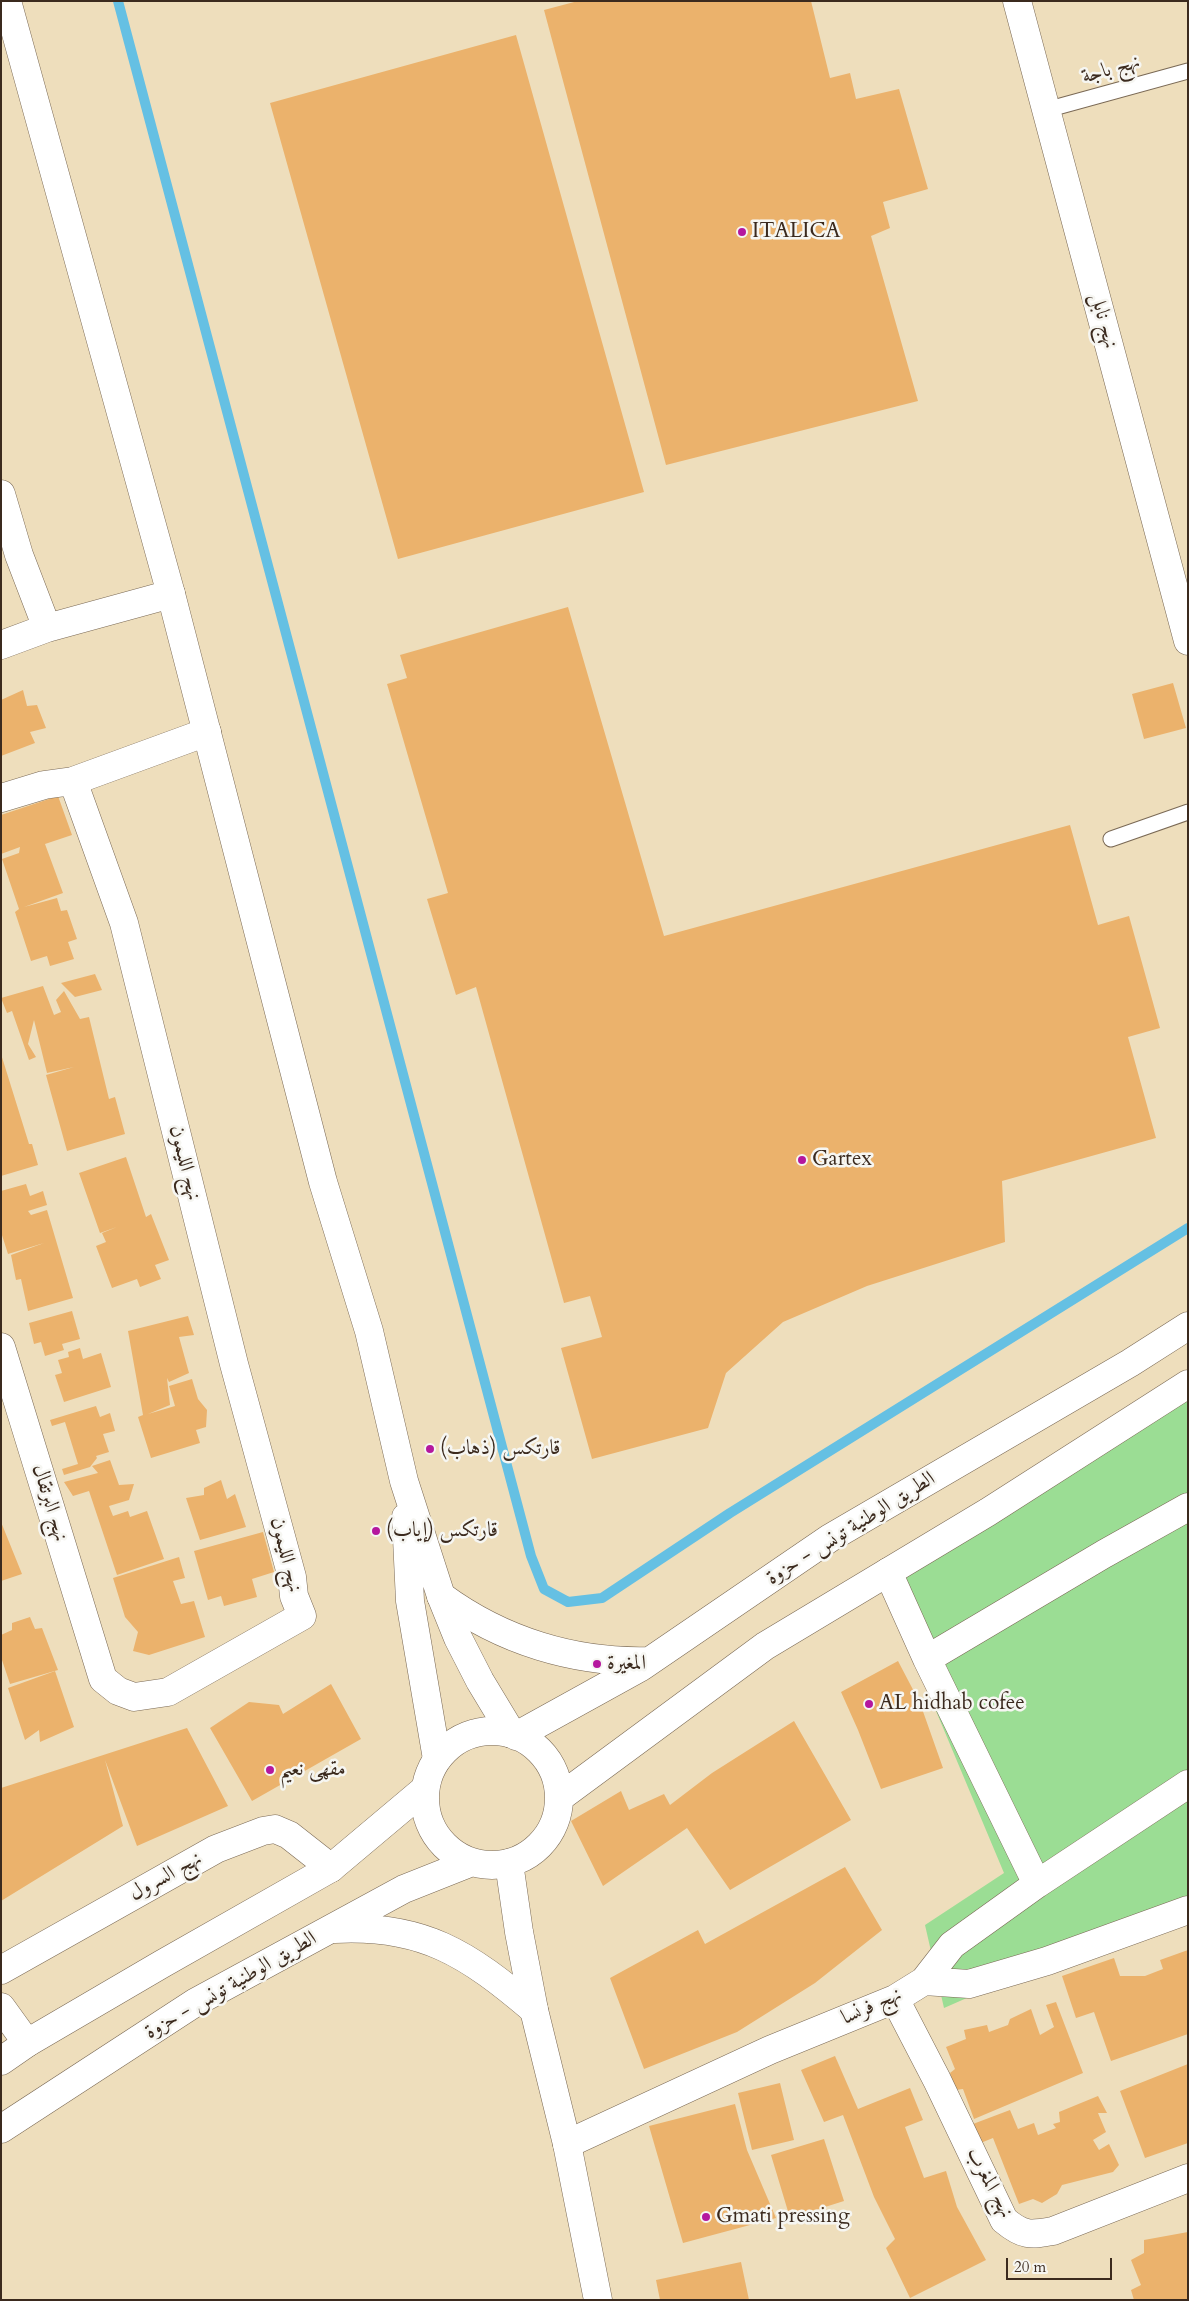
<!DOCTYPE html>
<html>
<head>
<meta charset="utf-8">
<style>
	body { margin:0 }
	#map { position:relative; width:1189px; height:2301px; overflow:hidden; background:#eedebc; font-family:Cardo,serif }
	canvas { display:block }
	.frame { position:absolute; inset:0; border:2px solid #3b2a1e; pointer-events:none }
	.scale { position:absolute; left:1006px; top:2258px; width:106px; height:22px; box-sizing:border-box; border:2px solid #3b2a1e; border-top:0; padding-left:6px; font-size:15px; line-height:18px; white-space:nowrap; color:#3b2a1e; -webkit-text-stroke:4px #f6f6f2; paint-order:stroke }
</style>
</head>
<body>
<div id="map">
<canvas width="1189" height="2301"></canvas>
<div class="frame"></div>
<div class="scale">20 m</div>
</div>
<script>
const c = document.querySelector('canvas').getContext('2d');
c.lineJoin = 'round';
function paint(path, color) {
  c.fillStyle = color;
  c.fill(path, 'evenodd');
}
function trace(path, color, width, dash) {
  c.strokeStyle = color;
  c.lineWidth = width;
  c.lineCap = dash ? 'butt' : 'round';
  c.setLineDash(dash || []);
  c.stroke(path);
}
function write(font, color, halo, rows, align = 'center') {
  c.font = font + ' Cardo,Amiri,serif';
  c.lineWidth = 5;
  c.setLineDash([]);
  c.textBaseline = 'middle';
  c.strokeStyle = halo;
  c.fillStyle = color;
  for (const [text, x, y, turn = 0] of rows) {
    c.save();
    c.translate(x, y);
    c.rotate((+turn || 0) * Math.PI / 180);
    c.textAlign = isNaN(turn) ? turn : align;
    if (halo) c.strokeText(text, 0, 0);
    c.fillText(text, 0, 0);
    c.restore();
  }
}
const green = new Path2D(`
	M1188,1395V1901L944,2008L925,1925L1004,1873L881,1580Z`);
const stream = new Path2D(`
	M118,1L531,1556L544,1589L568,1602L602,1598L730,1513L1188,1228`);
const building = new Path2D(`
	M578,1H811L830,78L850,73L856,99L899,89L928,189L883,202L890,228L871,236L918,401L666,465L544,10Z
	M516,35L644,492L398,559L270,103Z
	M568,607L664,936L1070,825L1098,925L1129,916L1160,1028L1128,1037L1156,1138L1002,1181L1005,1242L867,1286L783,1322L726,1373L708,1428L592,1459L561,1348L602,1337L590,1296L564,1303L476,987L456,995L427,899L448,893L387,684L407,678L400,655Z
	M1173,683L1186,728L1144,739L1132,694Z
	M23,690L27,706L37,705L46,728L30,732L35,743L1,756V700Z
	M58,796L72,835L45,844L63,893L24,907L57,898L61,911L67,910L77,939L68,942L74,959L50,966L47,956L31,961L15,912L19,909L2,859L19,853L20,847L1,854V815Z
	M95,974L102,990L75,997L61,983Z
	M43,986L54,1015L61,1012L56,1000L64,991L80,1019L89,1017L109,1099L115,1097L125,1134L67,1151L46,1075L74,1067L47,1073L34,1020L28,1044L36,1057L29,1060L12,1011L7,1013L1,998Z
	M1,1054L29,1144H32L38,1165L1,1176Z
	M126,1157L146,1217L151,1214L169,1260L155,1265L161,1279L140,1287L137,1279L112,1288L96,1246L106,1242L102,1233L117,1227L100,1233L79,1173Z
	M26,1184L30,1196L43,1191L47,1205L28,1211L31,1215L47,1210L73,1298L28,1311L21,1279L16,1280L11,1255L44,1243L8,1254L1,1232V1191Z
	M72,1311L80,1339L62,1344L64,1350L45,1356L41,1342L34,1344L29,1323Z
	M188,1316L194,1335L179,1337L189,1373L169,1382L167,1378L170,1405L148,1414L175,1406L169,1386L192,1379L198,1399L207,1410L206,1427L196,1430L200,1443L151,1458L138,1417L143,1415L128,1331Z
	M80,1348L83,1359L101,1353L111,1387L64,1402L55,1375L62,1373L58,1360L69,1357L68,1352Z
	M96,1406L100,1417L110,1413L115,1431L103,1434L109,1452L96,1456L97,1458L90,1467L64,1475L62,1469L78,1464L65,1422L52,1426L50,1420Z
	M110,1460L119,1485L134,1484L129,1500L109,1506L113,1516L128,1511L130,1517L147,1511L164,1559L117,1575L89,1491L73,1496L64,1482L98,1473L92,1466Z
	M221,1480L227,1499L235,1494L246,1527L200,1540L186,1498L204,1495V1488Z
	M1,1522L22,1574L1,1581Z
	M263,1532L274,1572L252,1579L257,1597L224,1606L221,1596L208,1600L194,1551Z
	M179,1557L185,1578L173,1581L181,1604L194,1601L205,1637L149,1655L133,1651L138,1632L125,1617L113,1578Z
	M30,1617L35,1629L42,1628L58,1670L10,1684L1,1657V1635L12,1630V1623Z
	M898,1661L920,1703L943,1768L881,1789L858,1730L841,1692Z
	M55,1671L74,1727L40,1742L39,1730L25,1740L8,1688Z
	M331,1684L361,1739L252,1801L210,1728L249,1702L279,1705L283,1714Z
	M794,1721L851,1820L730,1890L687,1828L603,1886L571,1821L621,1791L629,1810L664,1794L670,1805L712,1773Z
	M187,1728L228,1806L137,1846L105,1760L123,1826L1,1901V1788Z
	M845,1867L882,1930L815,1983L737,2032L644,2069L610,1978L698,1930L705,1944Z
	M1188,1950V2034L1111,2061L1094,2012L1076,2018L1062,1976L1114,1958L1120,1976H1145L1163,1969L1160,1960Z
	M1056,2002L1083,2073L974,2119L963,2089L955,2090L950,2073L955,2069L946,2047L966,2039L964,2030L987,2025L989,2032L1008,2025L1010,2019L1031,2009L1040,2035L1054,2027L1046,2005Z
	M835,2056L858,2109L910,2088L923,2120L905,2127L924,2178L946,2171L957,2207L986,2260L910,2298L886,2248L895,2239L874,2197L843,2115L824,2122L801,2070Z
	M1188,2064V2143L1145,2158L1120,2091Z
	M780,2083L794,2140L752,2150L738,2093Z
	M1098,2096L1107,2113H1098L1106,2132L1093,2140L1099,2150L1109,2144L1119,2165L1113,2172L1062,2185L1057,2194L1042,2203L1033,2199L1019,2204L993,2138L973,2146L965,2127L1010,2110L1018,2129L1034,2123L1038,2135L1056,2128L1053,2124L1060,2122L1059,2112Z
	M735,2104L747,2150L776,2218L683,2243L649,2126Z
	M824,2139L844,2201L790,2218L771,2155Z
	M1188,2232V2300H1134L1131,2290L1141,2285L1131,2260L1144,2253V2240Z
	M741,2262L749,2300H660L656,2280Z`);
const service = new Path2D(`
	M1046,110L1188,71
	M1111,839L1188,812`);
const minor = new Path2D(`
	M1017,1L1188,641
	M1,494L19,555L47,628
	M1,645L47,628L171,594
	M73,781L207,732
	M1,798L44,785L73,781L124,923L234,1364L292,1577L294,1596L302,1616L168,1692L134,1697L118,1691L103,1679L1,1347
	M888,1572L927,1659
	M1037,1884L927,1659L1104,1554L1188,1507
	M1,1970L216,1849L263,1831L275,1829L289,1835L331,1868
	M924,1981L952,1945L1037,1884L1188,1784
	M895,1999L937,2080L1004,2220C1023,2236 1030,2235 1053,2231L1188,2178
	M1,2007L27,2043
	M567,2144L770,2050L895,1999L924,1981L969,1984L1047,1961L1188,1910`);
const tertiary = new Path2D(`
	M7,1L171,594L323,1182L369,1331L404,1481L441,1596L458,1638L480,1681L512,1734
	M406,1517L410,1601L437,1759
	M509,1863L519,1932L534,2010L567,2144L598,2300`);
const primary = new Path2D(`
	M441,1596C502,1641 574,1663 649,1661
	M425 1798a67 67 0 1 1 134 0a67 67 0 1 1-134 0Z
	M516,1736L641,1667L830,1538L1130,1363L1188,1326
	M559,1798L765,1646L988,1512L1188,1384
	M334,1929C423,1924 468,1954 534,2010
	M1,2061L27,2043L162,1964L331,1868L425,1789
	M1,2129L196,2002L404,1889L472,1862`);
const markers = [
	[742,232,5,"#b5179e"],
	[802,1160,5,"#b5179e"],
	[430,1449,5,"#b5179e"],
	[376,1531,5,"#b5179e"],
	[597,1664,5,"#b5179e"],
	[869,1704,5,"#b5179e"],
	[270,1770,5,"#b5179e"],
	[706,2217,5,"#b5179e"]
];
const streetNames = [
	["نهج باجة",1111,70,-16],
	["نهج نابل",1103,321,75],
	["نهج الليمون",184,1163,76],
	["نهج البرتقال",49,1503,73],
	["الطريق الوطنية تونس - حزوة",851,1529,-32],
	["نهج الليمون",285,1555,76],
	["نهج السرول",166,1877,-29],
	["الطريق الوطنية تونس - حزوة",231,1986,-30],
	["نهج فرنسا",872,2007,-24],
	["نهج المغرب",989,2183,62]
];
const poiNames = [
	["ITALICA",752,232],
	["Gartex",812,1160],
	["قارتكس (ذهاب)",440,1449],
	["قارتكس (إياب)",386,1531],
	["المغيرة",607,1664],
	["AL hidhab cofee",879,1704],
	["مقهى نعيم",280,1770],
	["Gmati pressing",716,2217]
];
paint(green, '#9bdd94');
trace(stream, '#65c0e3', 10);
paint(building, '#ebb26c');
trace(service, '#7a6955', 17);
trace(minor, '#7a6955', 29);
trace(tertiary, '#7a6955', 29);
trace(primary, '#7a6955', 29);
trace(service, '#fff', 15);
trace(minor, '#fff', 28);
trace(tertiary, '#fff', 28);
trace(primary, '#fff', 28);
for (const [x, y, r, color] of markers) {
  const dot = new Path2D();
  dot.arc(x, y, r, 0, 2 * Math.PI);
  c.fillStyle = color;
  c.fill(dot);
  trace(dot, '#f6f6f2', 2);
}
write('21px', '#3b2a1e', '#f6f6f2', streetNames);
write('21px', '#3b2a1e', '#f6f6f2', poiNames, 'left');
</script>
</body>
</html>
